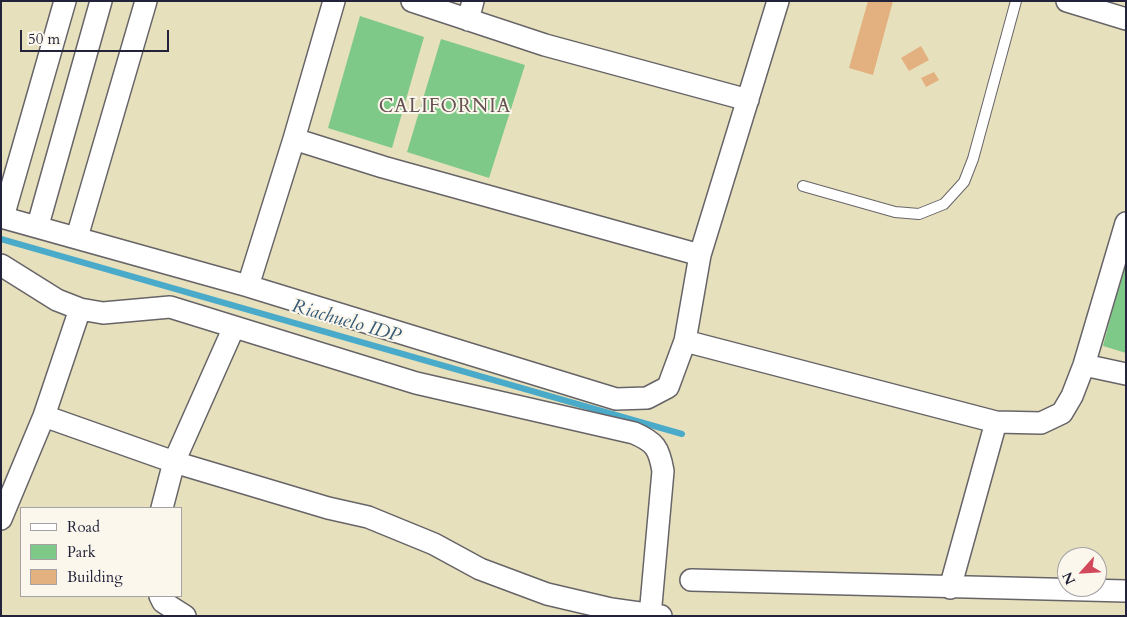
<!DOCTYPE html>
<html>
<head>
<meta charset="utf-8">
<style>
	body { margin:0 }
	#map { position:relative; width:1127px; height:617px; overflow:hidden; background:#e7e0bc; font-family:Cardo,serif }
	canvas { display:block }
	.frame { position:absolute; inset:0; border:2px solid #22223b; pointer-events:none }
	.legend { position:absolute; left:20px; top:507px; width:162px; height:90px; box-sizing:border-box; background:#fbf7ec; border:1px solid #a4a2a5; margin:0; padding:6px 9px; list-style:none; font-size:15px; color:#22223b }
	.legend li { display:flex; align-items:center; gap:10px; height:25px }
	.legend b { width:25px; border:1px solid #a4a2a5 }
	.north { position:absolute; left:1057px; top:547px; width:50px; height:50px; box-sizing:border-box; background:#fbf7ec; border:1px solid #a4a2a5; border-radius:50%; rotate:244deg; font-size:14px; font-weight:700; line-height:20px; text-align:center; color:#22223b }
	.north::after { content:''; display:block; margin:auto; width:18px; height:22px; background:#d1495b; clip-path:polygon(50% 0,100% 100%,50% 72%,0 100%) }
	.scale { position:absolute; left:20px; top:30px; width:149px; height:22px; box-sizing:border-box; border:2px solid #22223b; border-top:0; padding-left:6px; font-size:15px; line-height:18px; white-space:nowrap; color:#22223b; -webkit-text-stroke:4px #fbf7ec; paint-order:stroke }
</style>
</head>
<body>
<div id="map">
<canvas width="1127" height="617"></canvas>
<div class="frame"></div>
<ul class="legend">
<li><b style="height:6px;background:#fff"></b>Road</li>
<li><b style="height:14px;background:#7ec987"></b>Park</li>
<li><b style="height:14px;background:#e3b17f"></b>Building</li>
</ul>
<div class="north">N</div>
<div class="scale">50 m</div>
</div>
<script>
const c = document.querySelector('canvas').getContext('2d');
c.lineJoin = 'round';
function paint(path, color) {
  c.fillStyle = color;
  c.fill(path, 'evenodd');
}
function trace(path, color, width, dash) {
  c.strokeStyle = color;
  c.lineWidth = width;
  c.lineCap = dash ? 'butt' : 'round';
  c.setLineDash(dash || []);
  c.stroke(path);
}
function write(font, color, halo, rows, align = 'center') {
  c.font = font + ' Cardo,serif';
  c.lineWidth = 4;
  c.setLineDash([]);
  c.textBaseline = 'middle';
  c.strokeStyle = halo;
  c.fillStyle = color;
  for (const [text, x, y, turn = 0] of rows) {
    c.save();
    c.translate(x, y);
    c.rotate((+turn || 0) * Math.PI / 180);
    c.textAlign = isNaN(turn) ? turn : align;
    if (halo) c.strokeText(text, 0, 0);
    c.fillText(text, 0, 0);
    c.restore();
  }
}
const green = new Path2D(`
	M360,16L424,37L392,148L328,128Z
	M441,39L525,65L489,178L407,152Z
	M1126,258V353L1103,346Z`);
const stream = new Path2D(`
	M1,239L682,434`);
const building = new Path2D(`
	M868,1H893L873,75L849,68Z
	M921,46L929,60L909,71L901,58Z
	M934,72L939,80L926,87L921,78Z`);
const lane = new Path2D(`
	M803,186L895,212L919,214L944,204L964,182L973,159L1016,1`);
const street = new Path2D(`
	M412,1L545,45L748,100
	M1067,1L1126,19
	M468,20L473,1
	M294,139L383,167L700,255
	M1,217L248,286L616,399L647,398L668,387L685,341L700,255L778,1
	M3,217L65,1
	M38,225L101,1
	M77,237L146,1
	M1,265L57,300L80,309L103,313L170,307L416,383L634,433C655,442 659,448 663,471L650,616
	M248,286L294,139L334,1
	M685,341L996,422L1041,423L1062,413L1072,396L1084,365L1126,223
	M1084,365L1126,374
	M44,416L174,462L328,508L368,517L434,544L480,569L547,594L611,609L661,616
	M162,508L174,462L234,327
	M1,519L44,416L80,309
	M691,580L1126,591
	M950,588L996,422
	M160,596L163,602L185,616`);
const neighbourhoodNames = [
	["CALIFORNIA",445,108]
];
const waterNames = [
	["Riachuelo IDP",346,322,16]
];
paint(green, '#7ec987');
trace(stream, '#4aaac9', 6);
paint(building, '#e3b17f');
trace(lane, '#676468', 12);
trace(street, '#676468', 24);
trace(lane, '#fff', 10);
trace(street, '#fff', 21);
c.letterSpacing = '1px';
write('19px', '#665453', '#fbf7ec', neighbourhoodNames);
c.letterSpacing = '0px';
write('italic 19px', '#325874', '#fbf7ec', waterNames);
</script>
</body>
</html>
